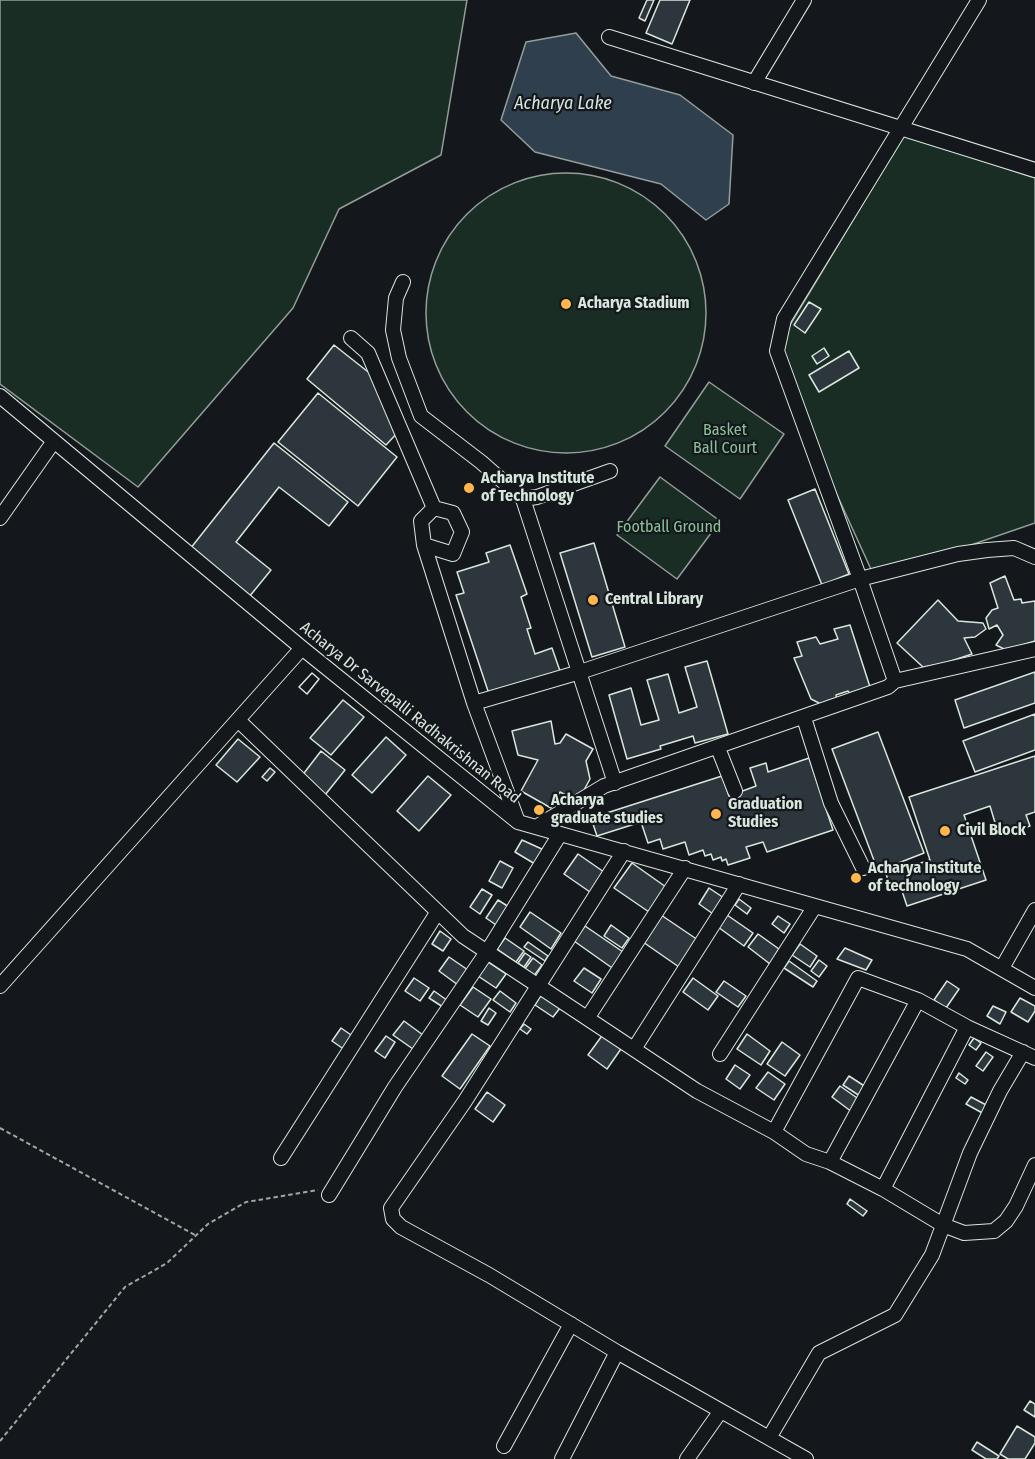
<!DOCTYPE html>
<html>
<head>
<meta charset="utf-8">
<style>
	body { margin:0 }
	canvas { display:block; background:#14181c }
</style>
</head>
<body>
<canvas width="1035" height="1459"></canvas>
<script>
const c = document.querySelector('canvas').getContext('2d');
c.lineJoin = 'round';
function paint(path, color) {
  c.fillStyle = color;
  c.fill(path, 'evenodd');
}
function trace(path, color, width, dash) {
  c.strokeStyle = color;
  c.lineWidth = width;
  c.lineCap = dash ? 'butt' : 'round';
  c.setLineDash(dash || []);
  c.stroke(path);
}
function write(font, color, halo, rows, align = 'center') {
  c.font = font + ' "Fira Sans Condensed",sans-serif';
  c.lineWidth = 4.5;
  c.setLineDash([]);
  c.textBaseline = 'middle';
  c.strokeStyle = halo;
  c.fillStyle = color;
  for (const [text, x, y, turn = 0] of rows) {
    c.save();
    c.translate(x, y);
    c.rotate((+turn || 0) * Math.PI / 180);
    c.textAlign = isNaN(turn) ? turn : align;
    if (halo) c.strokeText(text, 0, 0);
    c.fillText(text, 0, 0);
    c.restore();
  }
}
const green = new Path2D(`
	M0,0H467L441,155L339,209L293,308L138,487L0,384Z
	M904,135L1035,178V523L875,578L801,416L778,345Z
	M426 313a140 140 0 1 1 280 0a140 140 0 1 1-280 0Z
	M709,382L784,434L740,499L665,446Z
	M660,477L720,521L677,579L617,535Z`);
const water = new Path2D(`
	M576,33L611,76L680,95L733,135L729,204L706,220L661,184L535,152L501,120L526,42Z`);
const building = new Path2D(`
	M647,0H654L645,21L639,18Z
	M660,0H690L672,44L646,33Z
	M809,302L821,309L805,333L794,325Z
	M334,345L372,375L399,431L386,445L307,379Z
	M824,348L829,356L817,364L812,356Z
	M849,351L859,368L819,392L809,375Z
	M318,393L397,457L358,506L278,442Z
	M274,443L348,502L329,526L279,487L236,542L271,570L249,597L190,549Z
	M815,489L849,574L822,585L788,500Z
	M594,543L625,647L592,657L560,553Z
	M510,545L527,594L521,597L531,628L527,629L535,654L552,648L560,671L489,694L456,595L464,593L457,572L489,562L486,553Z
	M1005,576L1014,600L1021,599L1022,603L1035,601V641L1006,650L996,645L1003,635L997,625L989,629L986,618L992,610L998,608L990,583Z
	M938,600L958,621L983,623L986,629L975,637L964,638L972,654L942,664L923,667L897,643Z
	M850,625L871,690L852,696L848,691L836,695L837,703L825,706L811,699L794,658L802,656L797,642L816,637L820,644L838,639L834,629Z
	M707,661L728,734L695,743L693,736L660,746L661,749L627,759L609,695L631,688L641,725L659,720L647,680L668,674L679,713L697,707L685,667Z
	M1035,672V703L964,728L955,700Z
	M312,673L319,679L307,694L299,687Z
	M312,673L319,679L307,694L299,687Z
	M343,700L364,717L331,755L310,738Z
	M1035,714V750L975,772L963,741Z
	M551,721L555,744L560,743L566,734L593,749L586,761L590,779L578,801L560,792L551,808L521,791L538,760L518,755L512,731Z
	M878,732L924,853L878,871L832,749Z
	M386,737L406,755L372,793L352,775Z
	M238,739L260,757L237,782L216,765Z
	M321,751L345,770L325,795L301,777Z
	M1035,756V812L1026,815L1030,826L999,836L990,806L964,815L986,880L907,906L899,882L890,886L886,874L930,860L909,797Z
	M809,758L833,830L767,852L763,842L746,847L750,858L728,865L726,859L722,861L721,857L713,860L711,854L705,856L703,850L689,855L685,842L663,849L660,839L648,843L641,822L597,836L591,818L722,776L729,796L756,786L750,768L766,763L768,772Z
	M270,768L275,772L267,781L262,777Z
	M428,776L451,795L419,831L397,811Z
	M522,840L544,850L535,864L515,852Z
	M578,854L604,872L590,892L564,874Z
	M500,861L513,868L502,888L489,881Z
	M632,863L666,887L649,912L614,888Z
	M709,888L727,900L716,916L699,904Z
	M482,889L492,895L480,914L470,907Z
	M739,899L751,908L747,914L735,905Z
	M498,900L512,909L499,927L486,918Z
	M530,912L561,933L551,949L520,927Z
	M661,915L698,940L679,967L643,942Z
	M727,915L753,933L744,946L718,927Z
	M778,916L790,924L784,933L772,924Z
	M611,925L629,938L622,948L604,936Z
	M585,926L626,954L615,970L574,941Z
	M440,931L451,939L443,951L432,944Z
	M758,934L779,949L770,964L748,947Z
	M505,938L524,951L516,962L497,949Z
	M528,942L548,956L545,961L524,947Z
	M800,944L817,956L810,967L792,955Z
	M845,948L872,960L866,970L837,959Z
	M525,953L531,957L524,967L518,963Z
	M449,957L468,970L458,985L439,971Z
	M533,958L542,965L533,977L524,970Z
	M819,960L827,966L819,977L811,971Z
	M789,961L817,981L813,987L784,968Z
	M488,962L506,974L496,988L478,976Z
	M584,968L601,979L592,993L574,981Z
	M414,978L429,988L420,1001L405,991Z
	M693,978L718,996L708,1010L683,992Z
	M724,981L746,996L738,1007L716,992Z
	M947,981L959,989L946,1008L934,1000Z
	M473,987L491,999L478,1017L460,1005Z
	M434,991L451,1003L446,1009L429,998Z
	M500,991L516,1003L510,1012L493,1000Z
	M541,995L560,1008L553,1017L535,1005Z
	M1020,998L1035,1006V1011L1028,1022L1011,1012Z
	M993,1006L1006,1012L1000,1024L987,1016Z
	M489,1008L496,1013L488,1025L481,1021Z
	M404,1021L423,1035L413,1049L393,1035Z
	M524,1024L531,1029L527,1034L520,1029Z
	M341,1028L354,1037L345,1050L332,1041Z
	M604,1033L623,1046L607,1069L588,1055Z
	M472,1034L490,1046L460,1089L442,1076Z
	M747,1034L770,1051L761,1065L737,1049Z
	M386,1036L395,1042L385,1058L375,1051Z
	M974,1038L981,1043L976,1050L969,1045Z
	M782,1042L800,1055L785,1076L767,1064Z
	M986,1052L993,1057L983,1071L976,1066Z
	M735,1065L750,1075L740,1089L726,1079Z
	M768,1072L785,1084L774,1100L756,1088Z
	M959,1073L968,1080L965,1084L956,1078Z
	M849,1076L869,1089L863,1098L843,1085Z
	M840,1086L860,1100L852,1112L832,1097Z
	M487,1092L505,1105L493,1122L475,1109Z
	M971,1097L990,1107L986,1115L966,1104Z
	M850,1199L867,1211L863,1216L847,1204Z
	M1030,1401L1035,1404V1417L1024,1410Z
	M1017,1426L1035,1437V1443L1025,1459H1008L1000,1454Z
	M977,1442L999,1456L997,1459H986L972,1450Z`);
const path = new Path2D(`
	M0,1128L195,1235
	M0,1441L125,1287L167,1263L208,1224L246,1202L318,1190`);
const minor = new Path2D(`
	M609,37L1035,170
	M754,83L804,0
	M403,282L396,298L393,330L399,358L421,416L481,462L523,499L615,783
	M351,338L368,353L434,508L421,521L424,545L474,703L518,822
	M0,396L302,648L518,822L967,949L1035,988
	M523,499L537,497L610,471
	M0,518L54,441
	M424,545L453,554L462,532L453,513L434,508
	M895,681L1035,649
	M474,703L580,672L860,579L958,554L987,550L1014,548L1035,557
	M804,718L831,803L863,868
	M239,721L463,936L697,1091L774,1132L858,978L918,1000L830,1162
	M718,748L735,791
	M536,827L604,786L888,687L895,681L860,579L777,351L784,319L979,0
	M624,851L465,1101L391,1208L393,1219L401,1227L489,1275L617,1352L806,1459
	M1002,968L1035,910
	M0,986L302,648
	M918,1000L967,1027L1035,1058
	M588,1017L685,868
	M634,1049L739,884
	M720,1054L815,906
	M774,1132L806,1154L830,1162L883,1189L943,1225L964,1233L994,1231L1006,1221L1016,1206L1035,1165
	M281,1158L437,913
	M883,1189L967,1027
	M329,1195L395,1087L487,952L560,834
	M769,1438L819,1353L895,1315L932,1255L970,1153L1000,1091L1023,1052
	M504,1446L571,1324
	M562,1459L617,1352
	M687,1459L720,1412`);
const markers = [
	[566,304,6,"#ffb74d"],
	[469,488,6,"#ffb74d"],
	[593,600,6,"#ffb74d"],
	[539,810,6,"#ffb74d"],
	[716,814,6,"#ffb74d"],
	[945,831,6,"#ffb74d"],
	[856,878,6,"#ffb74d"]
];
const poiNames = [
	["Acharya Stadium",578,304],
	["Acharya Institute",481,479],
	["of Technology",481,497],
	["Central Library",605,600],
	["Acharya",551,801],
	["graduate studies",551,819],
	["Graduation",728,805],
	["Studies",728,823],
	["Civil Block",957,831],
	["Acharya Institute",868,869],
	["of technology",868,887]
];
const parkNames = [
	["Basket",725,431],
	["Ball Court",725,449],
	["Football Ground",669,528]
];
const streetNames = [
	["Acharya Dr Sarvepalli Radhakrishnan Road",410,713,39]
];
const waterNames = [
	["Acharya Lake",563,104]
];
paint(green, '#1a2d24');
trace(green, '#939e99', 1.5);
paint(water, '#2f3f4d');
trace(water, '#939e99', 1.5);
paint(building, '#2c363c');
trace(building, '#d8e6dc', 1.5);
trace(minor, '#d8e6dc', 16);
trace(path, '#9da8a2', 2, [4.5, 3]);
trace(minor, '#14181c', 14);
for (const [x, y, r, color] of markers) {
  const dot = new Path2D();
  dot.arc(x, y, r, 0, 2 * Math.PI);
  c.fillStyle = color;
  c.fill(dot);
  trace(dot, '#14181c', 2);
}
write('bold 16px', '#d8e6dc', '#14181c', poiNames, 'left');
write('16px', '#8ac095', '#14181c', parkNames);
write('16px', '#d8e6dc', '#14181c', streetNames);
write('italic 18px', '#d8e6dc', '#14181c', waterNames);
</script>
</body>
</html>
